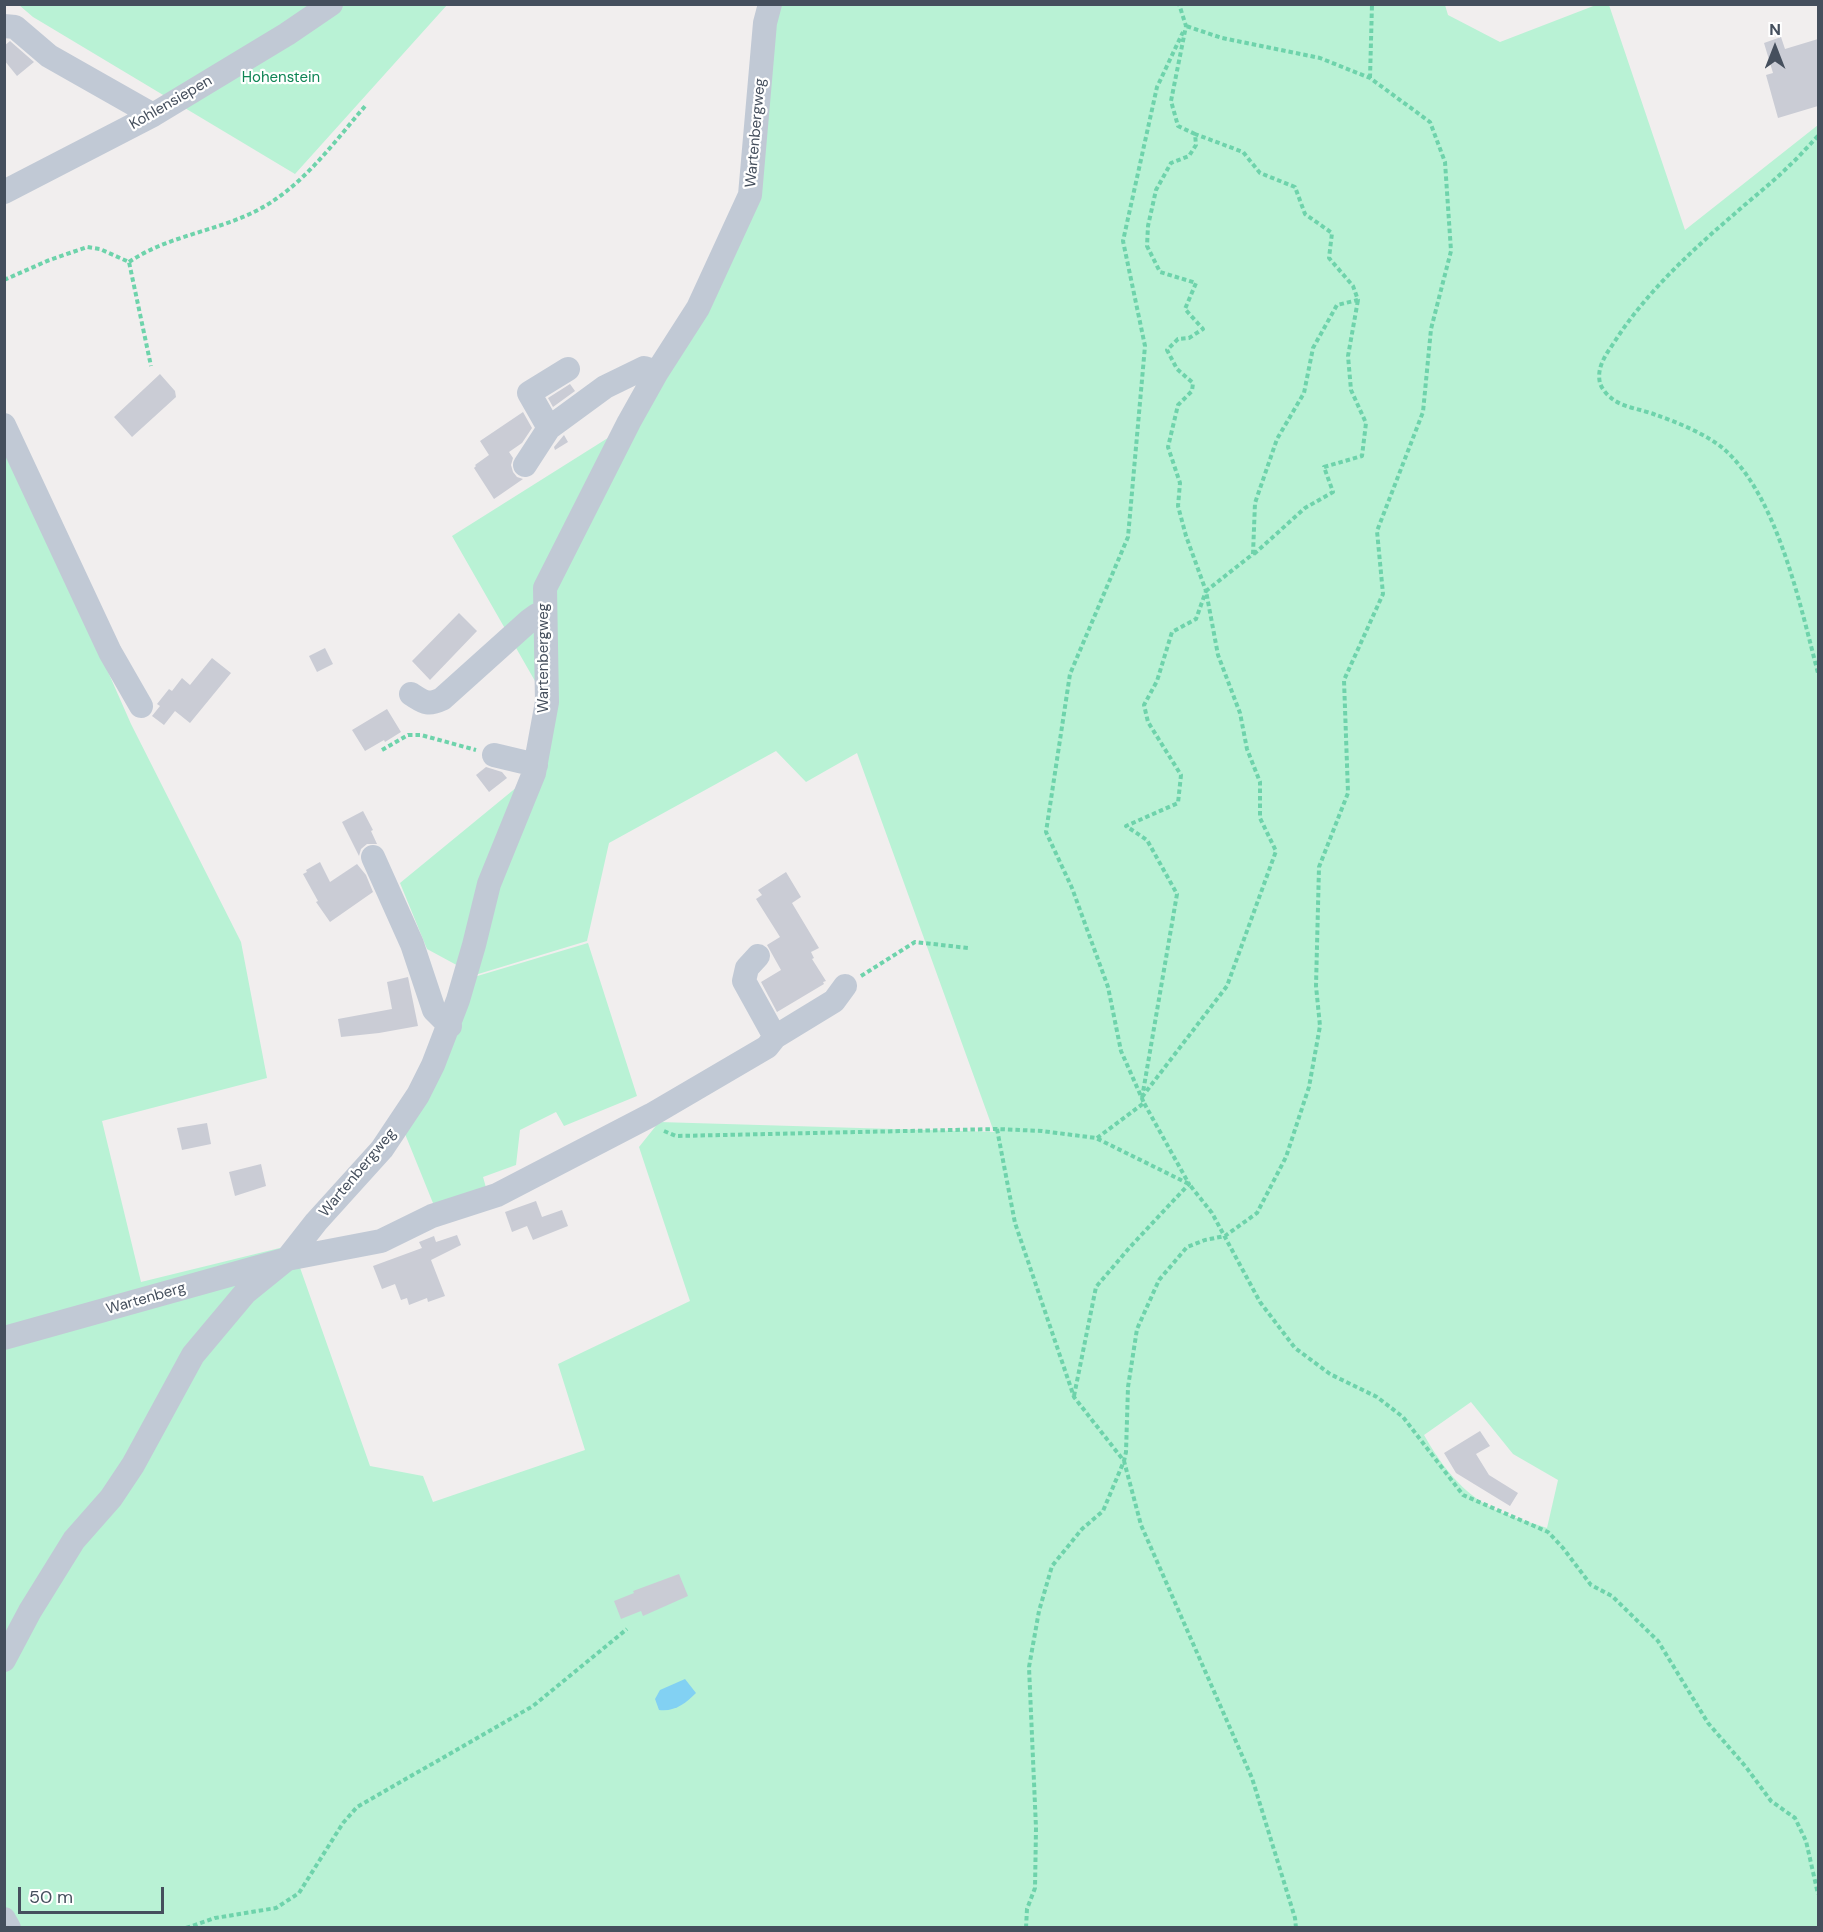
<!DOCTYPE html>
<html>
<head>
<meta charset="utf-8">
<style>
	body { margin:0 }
	#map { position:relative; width:1823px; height:1932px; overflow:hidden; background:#f1eeee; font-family:"DM Sans",sans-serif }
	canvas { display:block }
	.frame { position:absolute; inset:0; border:6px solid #454f5d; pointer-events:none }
	.north { position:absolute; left:1745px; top:18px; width:60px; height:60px; -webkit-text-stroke:4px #fff; paint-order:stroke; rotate:0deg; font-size:16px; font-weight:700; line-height:24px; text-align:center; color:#454f5d }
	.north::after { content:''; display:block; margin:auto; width:21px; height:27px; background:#454f5d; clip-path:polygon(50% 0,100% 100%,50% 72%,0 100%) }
	.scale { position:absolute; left:18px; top:1887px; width:146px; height:27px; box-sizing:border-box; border:3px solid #454f5d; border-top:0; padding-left:8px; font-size:18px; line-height:21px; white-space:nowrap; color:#454f5d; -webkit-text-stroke:4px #fff; paint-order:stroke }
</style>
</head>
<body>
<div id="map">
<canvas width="1823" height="1932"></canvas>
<div class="frame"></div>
<div class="north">N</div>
<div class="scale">50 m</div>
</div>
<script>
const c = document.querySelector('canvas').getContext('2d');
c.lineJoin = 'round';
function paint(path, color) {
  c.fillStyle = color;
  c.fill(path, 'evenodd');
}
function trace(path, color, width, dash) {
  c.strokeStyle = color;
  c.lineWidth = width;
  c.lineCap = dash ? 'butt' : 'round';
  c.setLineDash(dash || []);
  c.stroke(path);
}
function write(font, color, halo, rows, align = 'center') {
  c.font = font + ' "DM Sans",sans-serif';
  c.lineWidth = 4.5;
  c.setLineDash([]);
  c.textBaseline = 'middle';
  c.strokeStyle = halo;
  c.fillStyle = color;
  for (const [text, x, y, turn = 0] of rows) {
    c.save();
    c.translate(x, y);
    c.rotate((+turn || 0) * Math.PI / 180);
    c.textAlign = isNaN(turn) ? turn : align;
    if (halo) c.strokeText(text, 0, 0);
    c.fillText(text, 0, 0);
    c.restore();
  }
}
const green = new Path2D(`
	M19,5H447L295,174L33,17Z
	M770,5H1445L1448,15L1500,42L1596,5H1609L1685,230L1818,125V1927H5L4,442L42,522L131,724L241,942L267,1078L102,1121L141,1282L292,1245L370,1466L423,1476L433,1502L585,1450L558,1364L690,1301L639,1147L659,1122L994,1132L857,753L806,782L776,751L609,843L587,941L475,975L427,949L400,883L534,773L547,702L452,536L611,436L750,195ZM1471,1402L1513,1454L1558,1480L1547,1528C1530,1522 1510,1517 1494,1509C1463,1494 1441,1465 1424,1435Z
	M588,943L637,1096L564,1126L556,1112L520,1130L516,1165L483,1177L487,1191L435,1208L403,1129L474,977Z`);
const water = new Path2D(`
	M685,1679L696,1693C686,1703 675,1712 659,1710L655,1699L660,1690Z`);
const building = new Path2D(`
	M1781,37L1785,49L1818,39V106L1778,118L1766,75L1773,73L1764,43Z
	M10,41L34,62L17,76L4,60V46Z
	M160,374L175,391L176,397L132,437L114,417Z
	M570,384L575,391L553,407L548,398Z
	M523,412L532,428L522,443L509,452L513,458L511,465L513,472L517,477L523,479L494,499L474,468L476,466L475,465L489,455L480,441Z
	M564,435L568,442L555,450L554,447Z
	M459,613L477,631L430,680L412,661Z
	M325,648L333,664L317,672L309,656Z
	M212,658L231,673L190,723L175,711L164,725L152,716L160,706L157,704L169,689L172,691L182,678L190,685Z
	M387,709L401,732L385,742L384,740L365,751L352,730Z
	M486,767L502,772L507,778L489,792L476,775Z
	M363,811L373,830L371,831L377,844H367L361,849L359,856L342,822Z
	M320,862L330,882L357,864L366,875L373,892L330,922L316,902L318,901L303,874L307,872L306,870Z
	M786,872L801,897L792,903L819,948L811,952L814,958L812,959L826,981L823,982L824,984L777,1012L761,982L781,970L767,945L780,937L756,899L762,895L758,890Z
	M408,977L418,1026L379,1033L341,1037L338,1019L392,1009L387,982Z
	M207,1123L211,1144L182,1150L177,1128Z
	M261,1164L266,1186L235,1196L229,1172Z
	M536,1201L542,1217L562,1210L568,1226L533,1240L527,1226L512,1232L505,1212Z
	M457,1235L461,1245L431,1260L445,1296L428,1302L427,1298L409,1305L407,1298L401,1300L395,1284L382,1289L373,1266L422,1248L419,1242L434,1236L436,1242Z
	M1480,1431L1490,1446L1476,1454L1489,1475L1518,1493L1510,1506L1456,1473L1444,1453Z
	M679,1574L688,1596L643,1616L641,1611L621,1619L614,1601L634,1593L633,1591Z`);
const path = new Path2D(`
	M1370,78L1372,4
	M1818,136C1809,145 1800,156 1790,165C1772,183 1751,199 1732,216C1689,253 1646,293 1615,341C1607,353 1596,367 1600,383C1601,387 1606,394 1610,397C1622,408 1642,409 1656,415C1677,422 1708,435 1725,450C1778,498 1800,605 1818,673
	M129,262C170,234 223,231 265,206C306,182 335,141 366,105
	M4,280L47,261L87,247L100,249L129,262L151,366
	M1254,554L1305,508L1333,492L1324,467L1362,456L1366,423L1351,390L1348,356L1358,300
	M382,750L408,735H421L476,750
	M861,976L915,942L968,948
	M1142,1097L1227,986L1276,851L1260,818V782L1247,749L1240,713L1218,655L1206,591L1253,554L1255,503L1277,439L1304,393L1313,348L1337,305L1358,300L1353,286L1329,258L1332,233L1305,214L1295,187L1260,173L1243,152L1195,134
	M1142,1098L1177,894L1147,840L1126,826L1178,803L1181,775L1148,722L1144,705L1157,681L1172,632L1196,619L1206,591L1186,536L1178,506L1180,483L1168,447L1178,405L1192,391L1193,383L1177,369L1167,350L1178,339L1189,338L1203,329L1185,309L1196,283L1160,272L1147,246L1148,226L1156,190L1171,163L1189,156L1196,145L1195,134L1178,126L1171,101L1186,26L1179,4
	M997,1129L1015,1223L1074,1397L1124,1461L1141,1525L1252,1778L1295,1918L1296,1928
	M664,1131L676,1136L997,1129L1042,1131L1096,1138L1189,1184L1212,1213L1260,1302L1295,1348L1330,1374L1377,1397L1403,1417L1463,1495L1548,1532L1563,1548L1591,1585L1612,1596L1658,1641L1708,1723L1746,1767L1771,1801L1795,1818L1806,1841L1818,1894
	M1097,1138L1144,1103L1121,1051L1108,987L1072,888L1046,832L1070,674L1128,537L1145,346L1123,241L1157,87L1183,32
	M1074,1396L1096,1287L1130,1247L1189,1184L1144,1103
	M186,1928L215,1918L276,1908L299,1893L343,1823L357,1807L533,1706L627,1629
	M1026,1928L1027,1909L1035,1888L1036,1828L1029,1667L1039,1611L1052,1566L1082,1529L1103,1511L1124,1461L1126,1452L1128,1387L1137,1329L1159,1280L1187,1247L1205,1240L1225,1236L1257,1213L1286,1157L1309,1087L1320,1026L1316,986L1319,867L1348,793L1344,680L1383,594L1377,531L1423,412L1431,329L1451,251L1445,162L1430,122L1370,78L1320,58L1222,38L1186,26`);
const minor = new Path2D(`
	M4,26L15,27L49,56L153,115
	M4,192L153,115L287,34L331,4
	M4,425L110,652L141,706
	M549,428L529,393L568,369
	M525,465L549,428L605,387L644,368L657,372
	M411,694C424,702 427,706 442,699L530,620L537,615L544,613
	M494,755L536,765
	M373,857L412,944L434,1010L450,1026
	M758,956L747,968L744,981L775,1037
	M4,1338L287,1259L381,1241L432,1216L497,1195L651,1115L767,1047L775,1037L834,1001L845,986
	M4,1660L30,1611L74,1540L111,1498L133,1465L193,1355L245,1293L287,1259L316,1222L382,1149L418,1095L433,1065L458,1000L474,945L489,884L534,773L547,702L545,588L629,422L657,372L698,308L750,195L765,23L770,4
	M4,1919L9,1928`);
const parkNames = [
	["Hohenstein",281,78]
];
const streetNames = [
	["Kohlensiepen",171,103,-30],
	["Wartenbergweg",756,133,-85],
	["Wartenbergweg",544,658,-90],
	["Wartenbergweg",358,1173,-50],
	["Wartenberg",146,1299,-16]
];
paint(green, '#b9f2d5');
paint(water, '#82d1f3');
paint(building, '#caccd5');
trace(path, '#6ed3ab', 4, [4.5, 3]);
trace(minor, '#c1c9d5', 24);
write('15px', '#0f8555', '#fff', parkNames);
write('15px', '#454f5d', '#fff', streetNames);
</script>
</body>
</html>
